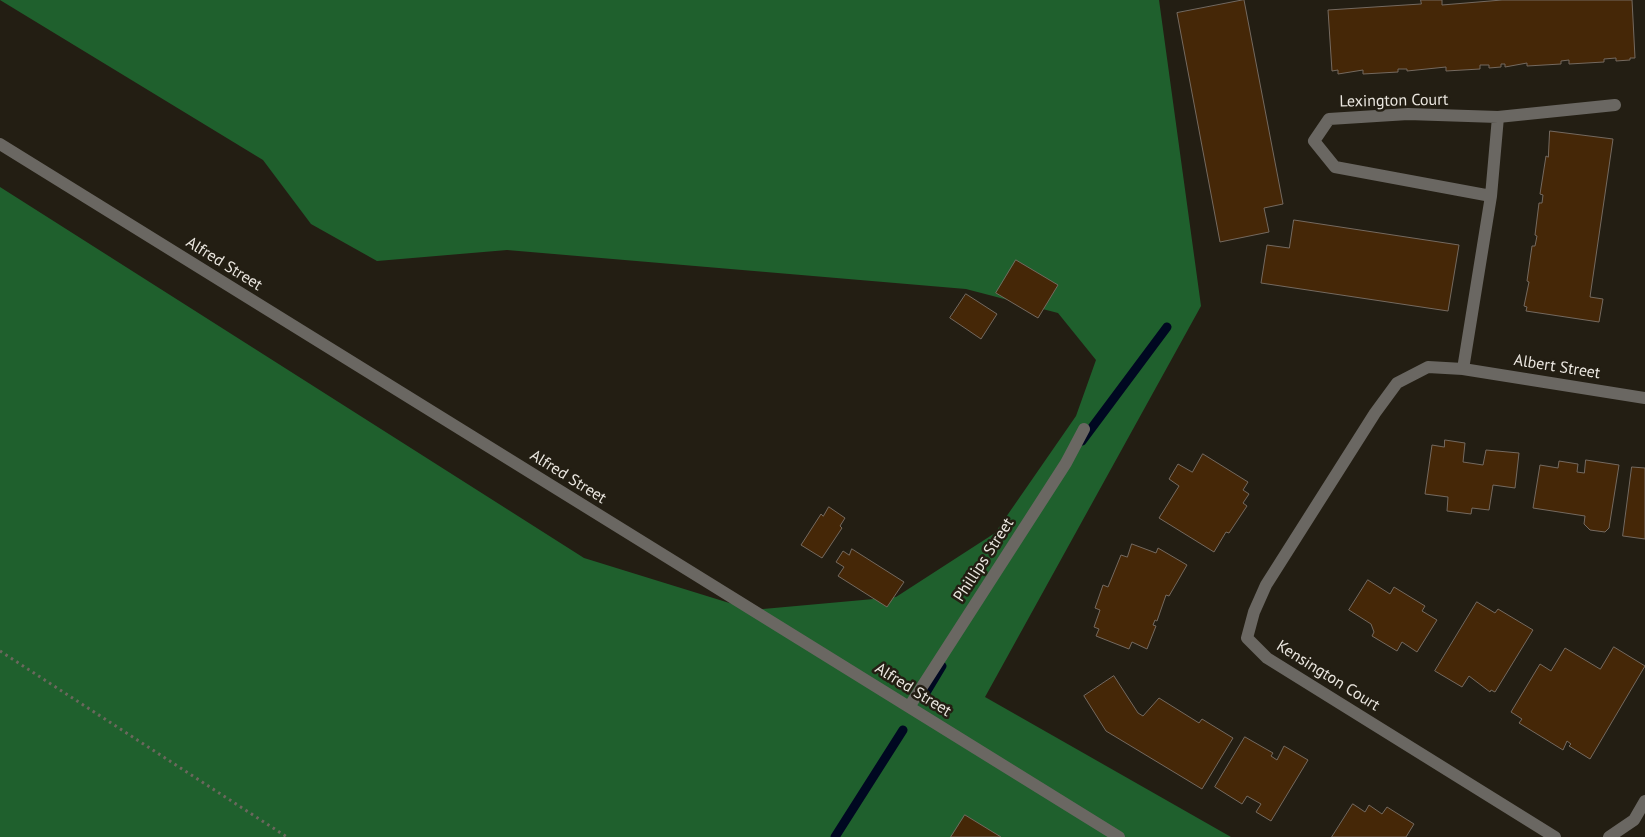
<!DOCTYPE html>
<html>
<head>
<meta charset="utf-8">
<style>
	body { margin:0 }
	canvas { display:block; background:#231e13 }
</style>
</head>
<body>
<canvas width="1645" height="837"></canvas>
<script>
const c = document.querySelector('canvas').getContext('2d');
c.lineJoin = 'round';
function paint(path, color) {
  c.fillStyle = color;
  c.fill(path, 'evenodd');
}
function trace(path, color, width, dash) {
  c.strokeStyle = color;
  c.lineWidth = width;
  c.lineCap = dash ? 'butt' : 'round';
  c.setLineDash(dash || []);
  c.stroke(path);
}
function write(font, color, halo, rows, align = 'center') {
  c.font = font + ' "PT Sans",sans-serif';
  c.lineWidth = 5;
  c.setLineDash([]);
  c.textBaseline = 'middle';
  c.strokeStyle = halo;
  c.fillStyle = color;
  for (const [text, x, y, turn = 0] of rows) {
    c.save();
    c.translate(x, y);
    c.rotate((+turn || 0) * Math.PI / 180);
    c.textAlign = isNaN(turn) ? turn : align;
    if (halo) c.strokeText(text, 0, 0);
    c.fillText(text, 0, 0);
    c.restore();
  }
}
const forest = new Path2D(`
	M0,0H1159L1201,306L985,697L1231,837H0V187L584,558L752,610L896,597L995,533L1076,416L1096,360L1058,313L966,289L507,250L377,261L311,224L263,160Z`);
const stream = new Path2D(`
	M1082,441L1167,327
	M927,691L942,666
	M835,837L903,730`);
const building = new Path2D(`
	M1244,0L1283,204L1264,208L1269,232L1220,242L1177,13Z
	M1421,0H1442V5L1502,0H1632L1635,58H1630V60L1616,61V58L1604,59V62L1569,64V60L1561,61V64L1527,66V63L1505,67V64H1501V67L1489,68V65H1480V69L1446,71V67L1407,71V69H1398V72L1363,74V70L1338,74V70L1332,71L1328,10L1421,4Z
	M1550,131L1613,139L1590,297L1603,299L1599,322L1526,311L1527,307L1524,306L1529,282L1527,281L1532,246H1535L1537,236L1535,235L1539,203H1542L1543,195L1540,194L1546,156L1548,157Z
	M1294,220L1459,245L1448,311L1261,283L1267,245L1289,248Z
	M1016,260L1058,285L1038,318L996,293Z
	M966,294L997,314L981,339L950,318Z
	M1445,440L1465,443L1463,462L1483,465L1486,450L1519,453L1515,488L1493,485L1489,510L1472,508L1471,514L1447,511L1448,497L1425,494L1432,445L1444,447Z
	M1203,454L1248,482L1243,490L1249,494L1243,503L1247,506L1229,533L1226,532L1214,552L1159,518L1179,486L1169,479L1178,464L1192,472Z
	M1586,460L1619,465L1609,528L1605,532L1590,530L1584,524L1585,516L1533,508L1540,465L1558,468L1559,461L1578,464L1577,472L1584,473Z
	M1632,467L1645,468V539L1623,536Z
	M829,507L845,518L840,526L842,528L822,558L801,545L821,514L823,516Z
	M1132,544L1156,553L1158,548L1187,565L1169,596L1166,595L1157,621L1155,620L1153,625L1156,626L1147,649L1132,642L1129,649L1096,636L1099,629L1094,627L1100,610L1095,608L1103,585L1108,587L1121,555L1127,557Z
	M852,549L904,582L887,607L838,576L844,567L836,562L843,551L849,555Z
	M1368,580L1390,594L1394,587L1425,606L1422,611L1437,620L1417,652L1402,642L1397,651L1372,636L1374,632L1371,624L1349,610Z
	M1477,602L1495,613L1498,609L1533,630L1495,692L1491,690L1490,692L1469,676L1462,687L1435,671Z
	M1614,647L1645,666L1590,759L1569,746L1571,744L1567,741L1563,750L1519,723L1522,719L1511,712L1540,664L1551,671L1565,648L1600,669Z
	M1114,676L1138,713L1143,716L1159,698L1199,723L1202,719L1233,738L1202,789L1106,731L1084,696Z
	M1245,737L1273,753L1271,756L1277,760L1284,746L1308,760L1271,821L1256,812L1261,804L1247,796L1242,804L1215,787Z
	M1353,804L1365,812L1369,805L1382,814L1387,807L1414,824L1406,837H1332Z
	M965,815L1001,837H951Z`);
const path = new Path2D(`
	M0,651L287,837`);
const street = new Path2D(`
	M0,144L1119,837
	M1491,196L1335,167L1314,141L1329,119L1408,114L1498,117L1615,105
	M1463,369L1491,196L1498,117
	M909,707L1066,463L1084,429
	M1555,837L1267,658L1247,638L1254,612L1266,585L1375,413L1397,383L1428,367L1463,369L1645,398
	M1609,837L1634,820L1645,801`);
const streetNames = [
	["Lexington Court",1394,101,-1],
	["Alfred Street",224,264,32],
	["Albert Street",1557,367,9],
	["Alfred Street",568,477,32],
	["Phillips Street",984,560,-57],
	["Kensington Court",1328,676,32],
	["Alfred Street",913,690,32]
];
paint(forest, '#1f602d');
trace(stream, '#000821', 9);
paint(building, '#452707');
trace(building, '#74695f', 1);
trace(path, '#6b675d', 3, [2.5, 4]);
trace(street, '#6a6762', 12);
write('16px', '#ebe7e0', '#231e13', streetNames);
</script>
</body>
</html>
